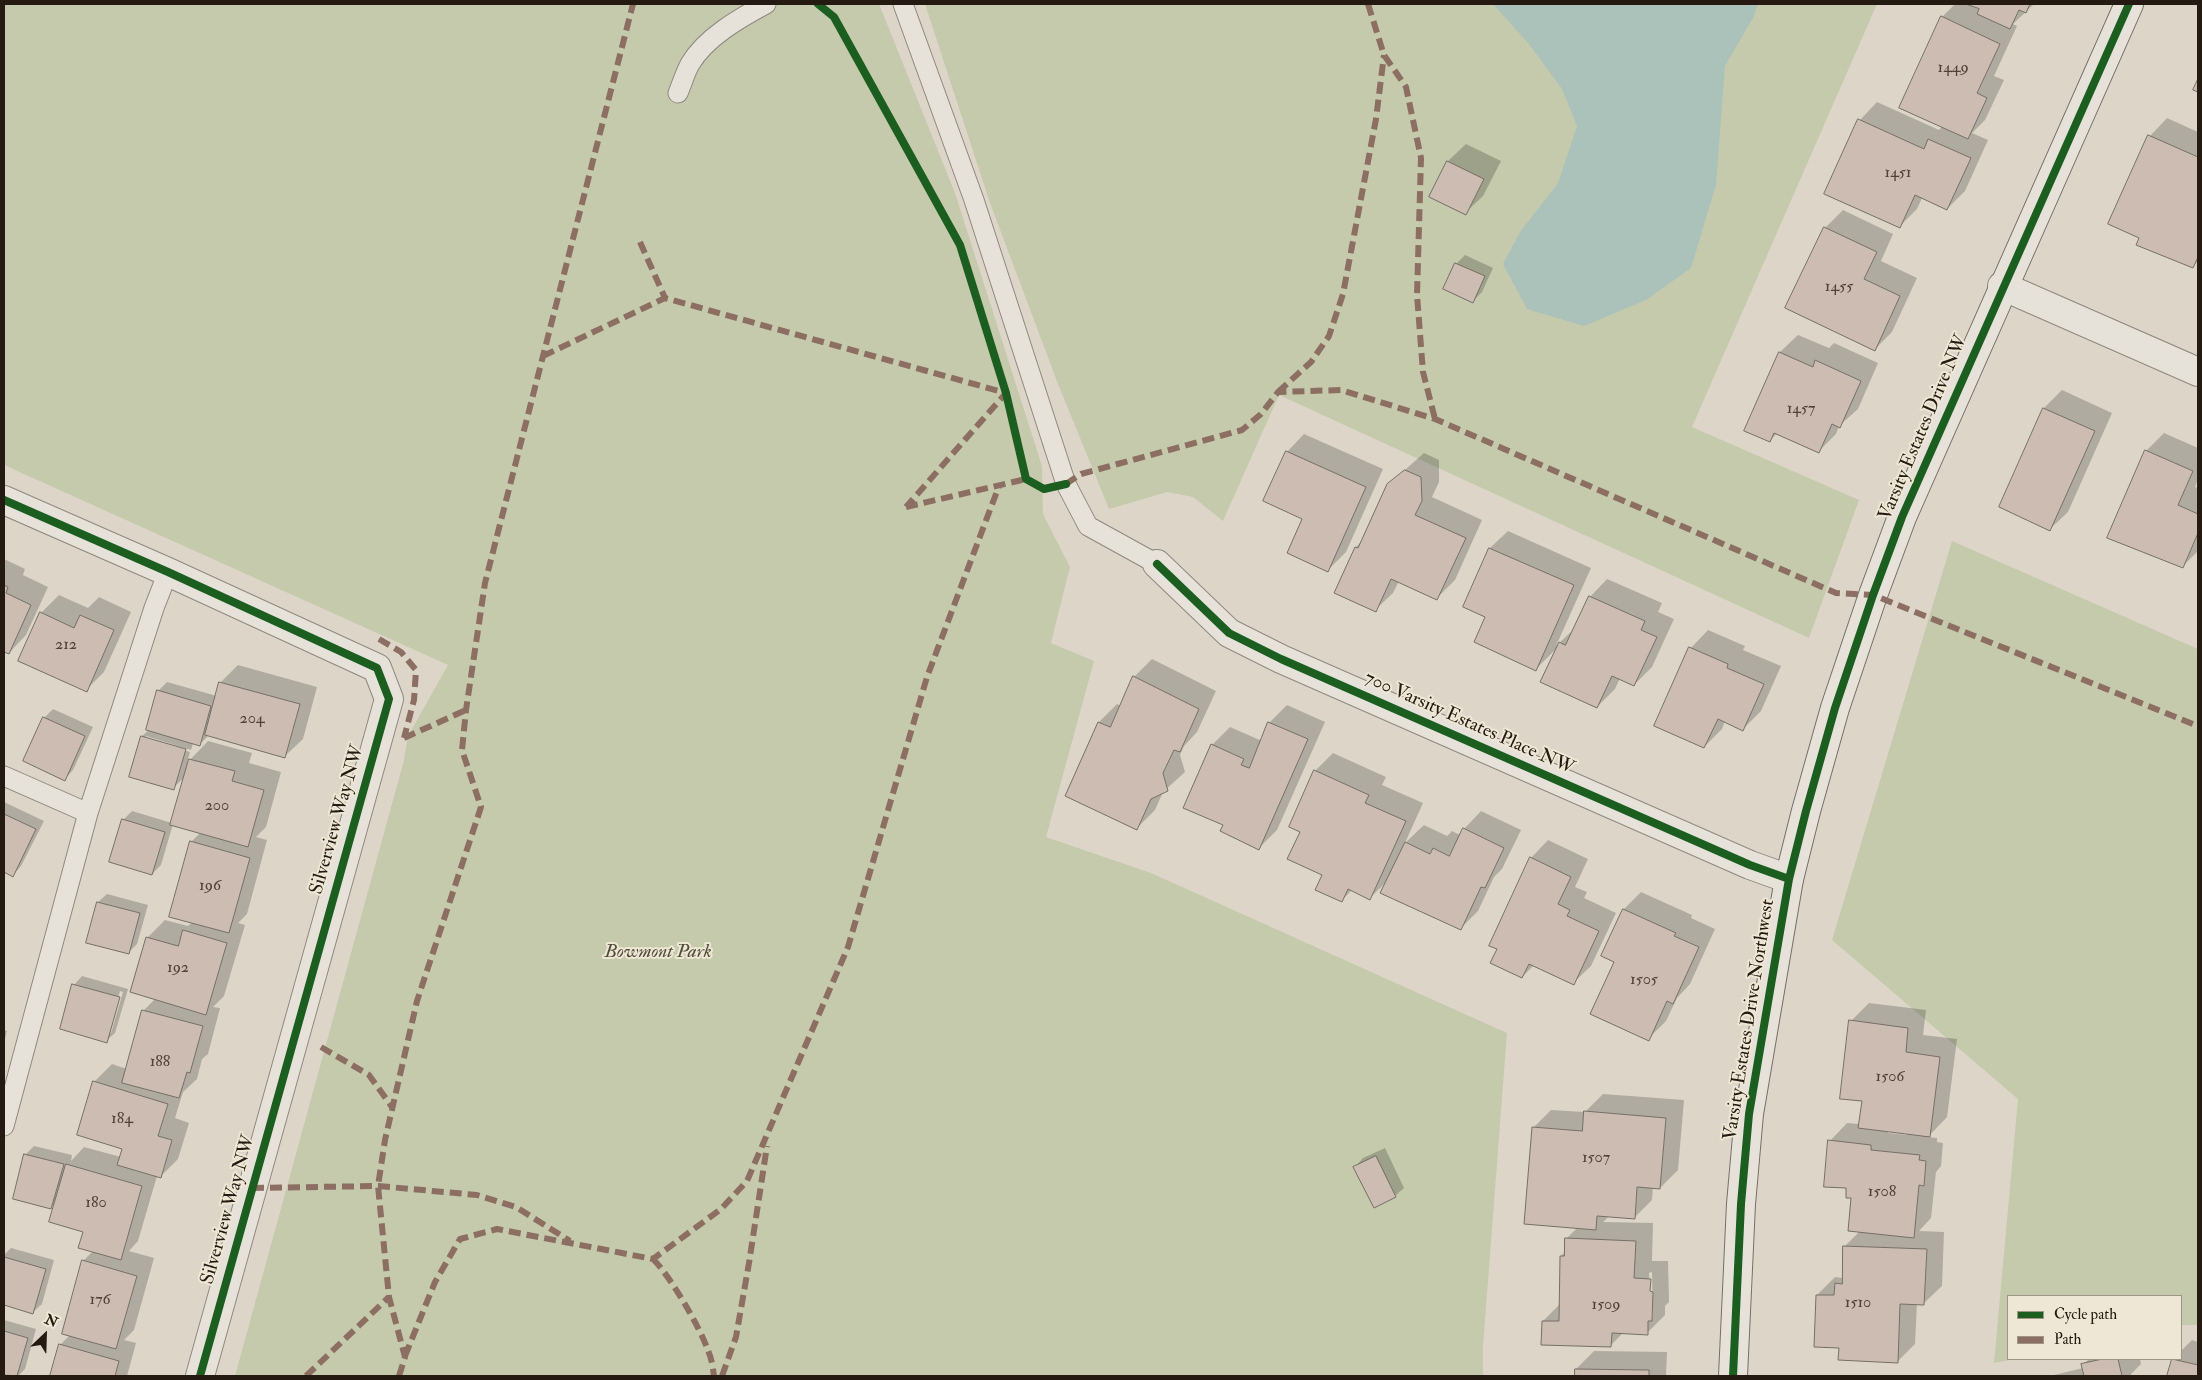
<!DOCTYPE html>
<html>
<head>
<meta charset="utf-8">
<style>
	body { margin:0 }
	#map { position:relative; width:2202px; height:1380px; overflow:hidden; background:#ddd6c8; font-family:"IM FELL Double Pica",serif }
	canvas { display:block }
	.frame { position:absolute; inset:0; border:5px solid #241a12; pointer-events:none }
	.legend { position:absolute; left:2007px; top:1295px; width:175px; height:65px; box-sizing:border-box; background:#efe7d5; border:1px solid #9e9587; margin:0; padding:6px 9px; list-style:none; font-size:15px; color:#241a12 }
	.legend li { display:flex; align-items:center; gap:10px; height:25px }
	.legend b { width:25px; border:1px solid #9e9587 }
	.north { position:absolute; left:20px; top:1310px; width:50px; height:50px; -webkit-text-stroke:4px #efe7d5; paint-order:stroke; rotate:24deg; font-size:14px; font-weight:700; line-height:20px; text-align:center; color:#241a12 }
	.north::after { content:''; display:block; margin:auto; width:18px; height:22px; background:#241a12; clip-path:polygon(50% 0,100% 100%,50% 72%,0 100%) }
</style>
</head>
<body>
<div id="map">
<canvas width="2202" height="1380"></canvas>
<div class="frame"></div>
<ul class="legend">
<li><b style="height:6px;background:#1b5e20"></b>Cycle path</li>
<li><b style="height:6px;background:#8d6e63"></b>Path</li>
</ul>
<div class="north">N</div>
</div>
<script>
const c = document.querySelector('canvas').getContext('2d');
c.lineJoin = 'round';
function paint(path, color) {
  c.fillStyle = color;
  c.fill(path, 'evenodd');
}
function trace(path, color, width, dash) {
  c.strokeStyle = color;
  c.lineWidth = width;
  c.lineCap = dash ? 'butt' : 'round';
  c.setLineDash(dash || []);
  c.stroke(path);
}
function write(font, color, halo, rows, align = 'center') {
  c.font = font + ' "IM FELL Double Pica",serif';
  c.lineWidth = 4;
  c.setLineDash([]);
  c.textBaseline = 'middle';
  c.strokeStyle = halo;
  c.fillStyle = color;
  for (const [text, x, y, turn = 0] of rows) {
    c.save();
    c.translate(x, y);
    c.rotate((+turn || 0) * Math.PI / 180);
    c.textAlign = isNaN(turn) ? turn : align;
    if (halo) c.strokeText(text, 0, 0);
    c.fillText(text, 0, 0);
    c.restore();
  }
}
const green = new Path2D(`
	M4,4H879L955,193L1042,466L1043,514L1070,567L1051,643L1094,661L1046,837L1151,873L1507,1033L1483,1346V1376H235L404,760L408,736L448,665L4,465Z
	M925,4H1877L1692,427L1859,500L1809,638L1279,395L1223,521L1193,497L1167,492L1109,509L1058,384L990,203Z
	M1952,541L2198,649V1325H2181V1296H2008V1359H2016L1994,1363L2018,1099L1832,940Z`);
const water = new Path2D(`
	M1493,4H1758L1754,16L1725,66L1716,185L1691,268L1646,300L1584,326L1527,309L1503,264L1520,232L1558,183L1577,126L1562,89L1529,44Z`);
const shadow = new Path2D(`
	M1955,4H2034L2013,24L2017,26L1994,76L2004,80L1985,120L1972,133L1988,140L1965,191L1947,209L1922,198L1917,209L1899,227L1860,120L1877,102L1939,130L1943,126L1942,17Z
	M2167,118L2198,132V261L2193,266L2141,237L2150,136Z
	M1466,144L1501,161L1483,196L1465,213L1431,196L1448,161Z
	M1843,210L1893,234L1881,261L1917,278L1892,332L1875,349L1825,228Z
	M1465,255L1493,268L1482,292L1473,301L1456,264Z
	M1798,335L1829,348L1834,343L1878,363L1858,409L1839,426L1836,434L1818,452L1777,433L1770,441L1780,352Z
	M2062,390L2112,413L2068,512L2050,529L2000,507L2044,408Z
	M2164,433L2198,448V479L2195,487L2198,488V551L2182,567L2146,451Z
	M1304,434L1383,469L1346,552L1328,570L1304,518L1287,452Z
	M1424,453L1439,460V482L1432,497L1482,520L1455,580L1437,598L1399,581L1393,593L1375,610L1356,547L1363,540L1388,485Z
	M1508,531L1591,568L1556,646L1574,629L1590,597L1607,579L1662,603L1658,612L1674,619L1652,667L1634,685L1620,678L1615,689L1597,707L1557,648L1536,669L1487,616L1465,607L1490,548Z
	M4,559L25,569L23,575L48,587L26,635L9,653L4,651Z
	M59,595L88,608L99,597L131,612L104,672L86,690L41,613Z
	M1708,630L1745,646L1743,650L1781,666L1761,711L1743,729L1725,721L1722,729L1704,747L1691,648Z
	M1152,659L1216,691L1197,732L1184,746L1180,755L1185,772L1163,792L1155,810L1137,828L1066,796L1099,722L1117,704L1121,706L1134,677Z
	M238,665L317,687L303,739L285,756L209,735L199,745L193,743L191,750L146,736V739L190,752L187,763L208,741L252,753L249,763L281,772L266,827L256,837L267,840L247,914L238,923L245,925L224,996L213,1007L220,1008L208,1054L202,1059L197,1079L183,1092L175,1118L189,1123L178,1159L160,1177L157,1176L138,1241L129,1251L154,1258L134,1330L124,1340L136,1343L127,1376H52L60,1345L70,1335L83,1261L93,1251L85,1231L56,1203L51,1207L25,1155L34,1146L72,1155L71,1161L84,1147L121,1157L124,1149L94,1082L112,1064L127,1069L143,1011L155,999L147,938L165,920L188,926L192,922L191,842L201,832L173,824L161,865L152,874L123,820L132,811L172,823L186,776L173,788L142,736L149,730L158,691L167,682L217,696L220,683Z
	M1287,705L1325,722L1277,830L1259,848L1225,825L1212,745L1230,727L1262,741L1269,723Z
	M53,709L93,727L73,770L65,779L44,718Z
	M1333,753L1386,777L1382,785L1423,803L1405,843L1424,825L1447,836L1452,831L1460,835L1464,829L1481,811L1521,830L1502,869L1494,877L1478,911L1460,929L1387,881L1370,898L1352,890L1342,900L1323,875L1302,831L1315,771Z
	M4,802L44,821L21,866L13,875L4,871Z
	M1548,840L1588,859L1575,887L1587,892L1584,898L1616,913L1591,966L1573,983L1534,965L1522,977L1498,949L1531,858Z
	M1641,892L1692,915L1691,918L1715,929L1690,984L1677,998L1666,1021L1648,1039L1616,961L1624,909Z
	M107,894L148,905L137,944L128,953L87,943L98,902Z
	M82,976L128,989L115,1033L106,1041L74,985ZM120,991L123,992L111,1033H108Z
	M1869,1003L1926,1010L1923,1035L1957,1039L1947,1117L1928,1137L1937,1138V1142L1943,1143L1941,1166L1936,1172L1931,1218L1919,1231L1944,1232L1942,1286L1924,1303H1917L1915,1344L1897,1362L1841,1346L1817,1295L1835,1277L1843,1278L1844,1247L1860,1231L1852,1197L1830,1141L1847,1123L1860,1124L1863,1100L1851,1021ZM1888,1130L1907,1133V1135L1888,1133Z
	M4,1030L7,1031L4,1043Z
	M1603,1094L1684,1100L1678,1170L1660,1188L1653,1187L1652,1200L1634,1218L1609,1216L1603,1222L1653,1223L1652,1261H1668L1669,1302L1665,1306V1315L1647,1333L1624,1332L1610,1346L1543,1321L1560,1304L1561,1256L1565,1252L1566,1239L1577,1228L1534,1127L1551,1110L1585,1112ZM1652,1272L1653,1317H1651L1649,1273Z
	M1385,1148L1404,1188L1395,1196L1355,1167L1363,1158Z
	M11,1248L54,1260L42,1304L33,1312L4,1304V1255Z
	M4,1320L36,1329L25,1369L18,1376L4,1374Z
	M2192,1340L2198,1342V1376H2168L2173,1359H2181V1351Z
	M1594,1351L1667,1352L1666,1376H1576V1369Z
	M2089,1359H2140L2141,1364L2131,1374L2132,1376H2050L2083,1368V1365Z`);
const building = new Path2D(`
	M1966,4H2030L2026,13L2019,10L2010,29L1977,14L1979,9Z
	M1941,16L2000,44L1977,93L1987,98L1968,139L1899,108Z
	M2198,79V92L2193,90Z
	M1858,119L1924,149L1928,139L1971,158L1947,210L1915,195L1900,228L1824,194Z
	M2148,135L2198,157V257L2193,268L2136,245L2139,238L2108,224Z
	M1447,161L1484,179L1466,215L1429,197Z
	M1824,227L1877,252L1864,279L1900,296L1875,351L1785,308Z
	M1455,263L1485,276L1473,303L1443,289Z
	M1779,352L1813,367L1815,360L1861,381L1840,428L1832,424L1819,453L1774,433L1770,442L1744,431Z
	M2043,408L2095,431L2050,531L1999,507Z
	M2145,450L2193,471L2178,505L2198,514V533L2183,568L2107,538Z
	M1286,451L1366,487L1328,572L1287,553L1302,519L1263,501Z
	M1405,470L1421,477L1422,501L1415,515L1466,538L1437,600L1391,579L1376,612L1334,593L1355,547L1358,548L1387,484Z
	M1489,548L1574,585L1536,671L1474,642L1485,617L1463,607Z
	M4,585L8,587L6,593L31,605L9,654L4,652Z
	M1589,596L1645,621L1641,630L1657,637L1634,686L1612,676L1597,708L1540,682L1559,642L1565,645Z
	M40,612L74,628L80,615L114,630L87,692L18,661Z
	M1689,647L1728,664L1727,668L1764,684L1743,731L1718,719L1704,748L1654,726Z
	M1133,676L1199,709L1180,752L1174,750L1163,773L1168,791L1151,799L1137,830L1065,796L1098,722L1110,727Z
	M219,682L300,704L285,758L205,735Z
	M157,690L211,706L200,746L146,730Z
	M43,717L85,736L65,781L23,761Z
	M1268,722L1308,739L1259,850L1220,831L1223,825L1183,808L1211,744L1244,759L1241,765L1249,768Z
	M141,736L186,749L174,790L129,777Z
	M189,759L235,771L232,781L264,790L248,847L170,825Z
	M1314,770L1369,795L1365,803L1406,821L1370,900L1348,889L1342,902L1315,890L1322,875L1287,859L1300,832L1289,827Z
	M4,814L36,829L13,877L4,872Z
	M122,819L165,832L152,875L109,862Z
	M1463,828L1504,848L1485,888L1481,887L1461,930L1380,893L1405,842L1430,854L1433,848L1449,856Z
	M190,841L250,858L229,933L169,917Z
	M1530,857L1571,877L1558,904L1570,910L1567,916L1599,931L1574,985L1529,964L1522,978L1490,963L1497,949L1489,946Z
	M97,902L140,913L129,954L86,943Z
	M1623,909L1676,933L1674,936L1699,947L1673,1004L1667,1001L1649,1041L1590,1014L1614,962L1601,956Z
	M183,930L227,943L206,1015L130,992L146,937L178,946Z
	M72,984L120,997L107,1043L60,1029Z
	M142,1010L203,1026L190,1073L187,1072L179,1098L122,1083Z
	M1849,1020L1908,1028L1906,1052L1940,1057L1930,1137L1858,1128L1862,1101L1840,1099Z
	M93,1081L168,1104L158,1136L172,1140L161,1178L117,1165L122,1149L77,1135Z
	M1584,1111L1666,1118L1660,1189L1637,1187L1635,1219L1597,1216L1596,1230L1524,1224L1532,1127L1582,1131Z
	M1828,1140L1871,1145V1150L1920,1155L1919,1160L1926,1161L1924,1186L1919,1185L1914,1238L1848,1231L1851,1198H1846V1188L1824,1187Z
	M24,1154L64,1164L51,1209L13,1199Z
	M1376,1156L1396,1197L1374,1208L1353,1167Z
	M66,1164L142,1186L121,1260L78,1248L83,1232L49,1222Z
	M1565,1238L1636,1241L1634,1278L1651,1279L1650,1291L1653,1292L1652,1321H1648V1335L1612,1333L1611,1347L1541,1345L1542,1321H1559L1560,1256H1564Z
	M1843,1246L1927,1249L1924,1305L1900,1304L1898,1363L1838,1360L1839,1348L1814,1347L1816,1295H1834L1835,1283L1842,1284Z
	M4,1257L46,1269L33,1314L4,1305Z
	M82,1260L137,1276L116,1349L62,1334Z
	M4,1331L28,1338L17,1376L4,1375Z
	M59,1344L119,1361L115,1376H50Z
	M2103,1359H2118L2122,1376H2084L2081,1364Z
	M2172,1359L2198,1365V1376H2167Z
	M1575,1369L1649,1370V1376H1575Z`);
const lane = new Path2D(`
	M903,4L974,200L1066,484L1088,526L1157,564
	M678,93C682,84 685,73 690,64C706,37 740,18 766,4
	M4,776L88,813
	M4,1126L88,813L154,608L168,572`);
const street = new Path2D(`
	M2002,286L2198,372
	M4,500L168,572L377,668L389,699L200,1376
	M1157,564L1229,633L1281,659L1750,865L1789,879`);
const secondary = new Path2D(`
	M1733,1376L1741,1204L1749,1114L1789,879L1806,811L1835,708L1873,595L1902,517L2129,4`);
const quiet = new Path2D(`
	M1368,4L1384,55L1406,87L1421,158L1417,295L1423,372L1435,419
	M640,242L665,298
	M543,356L665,298L1006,393L906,507
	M1278,392L1311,362L1329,336L1343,294L1376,119L1384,55
	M1066,484L1081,474L1242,430L1261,414L1278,392L1341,390L1435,419L1836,593L1873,595L2198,726
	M906,507L1026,479
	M379,639L401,652L416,670L414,700L404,738
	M404,738L466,710
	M321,1047L369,1075L392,1107
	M252,1188L378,1186L477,1195L516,1207L570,1241
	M653,1259C671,1277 701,1329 709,1353C712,1360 713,1369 714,1376
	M405,1356L435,1282L460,1239L497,1229L653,1259L721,1209L747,1181L848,947L927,677L999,486
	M306,1376L389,1297
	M399,1376L405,1357L389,1297L378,1186L385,1140L417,1001L481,807L462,750L466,710L485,583L633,4
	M722,1376L736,1337L749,1263L767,1146`);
const cycleway = new Path2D(`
	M818,4L834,17L960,245L1006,393L1026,479L1044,489L1066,484
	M4,500L168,572L377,668L389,699L200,1376
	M1157,564L1229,633L1281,659L1750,865L1789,879
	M1733,1376L1741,1204L1749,1114L1789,879L1806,811L1835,708L1873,595L1902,517L2129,4`);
const numberNames = [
	["1449",1953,69],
	["1451",1898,174],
	["1455",1839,288],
	["1457",1801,410],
	["212",66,646],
	["204",252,720],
	["200",217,807],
	["196",210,887],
	["192",178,969],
	["1505",1644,981],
	["188",160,1063],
	["1506",1890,1078],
	["184",122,1120],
	["1507",1596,1159],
	["1508",1882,1193],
	["180",96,1204],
	["176",100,1301],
	["1510",1858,1304],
	["1509",1606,1306]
];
const streetNames = [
	["Varsity Estates Drive NW",1924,428,-67],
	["700 Varsity Estates Place NW",1469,724,24],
	["Silverview Way NW",338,820,-74],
	["Varsity Estates Drive Northwest",1750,1020,-81],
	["Silverview Way NW",229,1210,-74]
];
const parkNames = [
	["Bowmont Park",658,953]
];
paint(green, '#c5caac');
paint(water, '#abc2bb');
paint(shadow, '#0003');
paint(building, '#cdbcb1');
trace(building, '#746f67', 1);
trace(lane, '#8e887f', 21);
trace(street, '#8e887f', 30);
trace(secondary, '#746f67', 30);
trace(lane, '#e6e2da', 19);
trace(street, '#e6e2da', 28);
trace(secondary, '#e6e2da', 28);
trace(quiet, '#8d6e63', 6, [12, 6]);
trace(cycleway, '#1b5e20', 8);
write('16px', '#4e423a', null, numberNames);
write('19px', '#241a12', '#efe7d5', streetNames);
write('italic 19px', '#4e4c39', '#efe7d5', parkNames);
</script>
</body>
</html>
